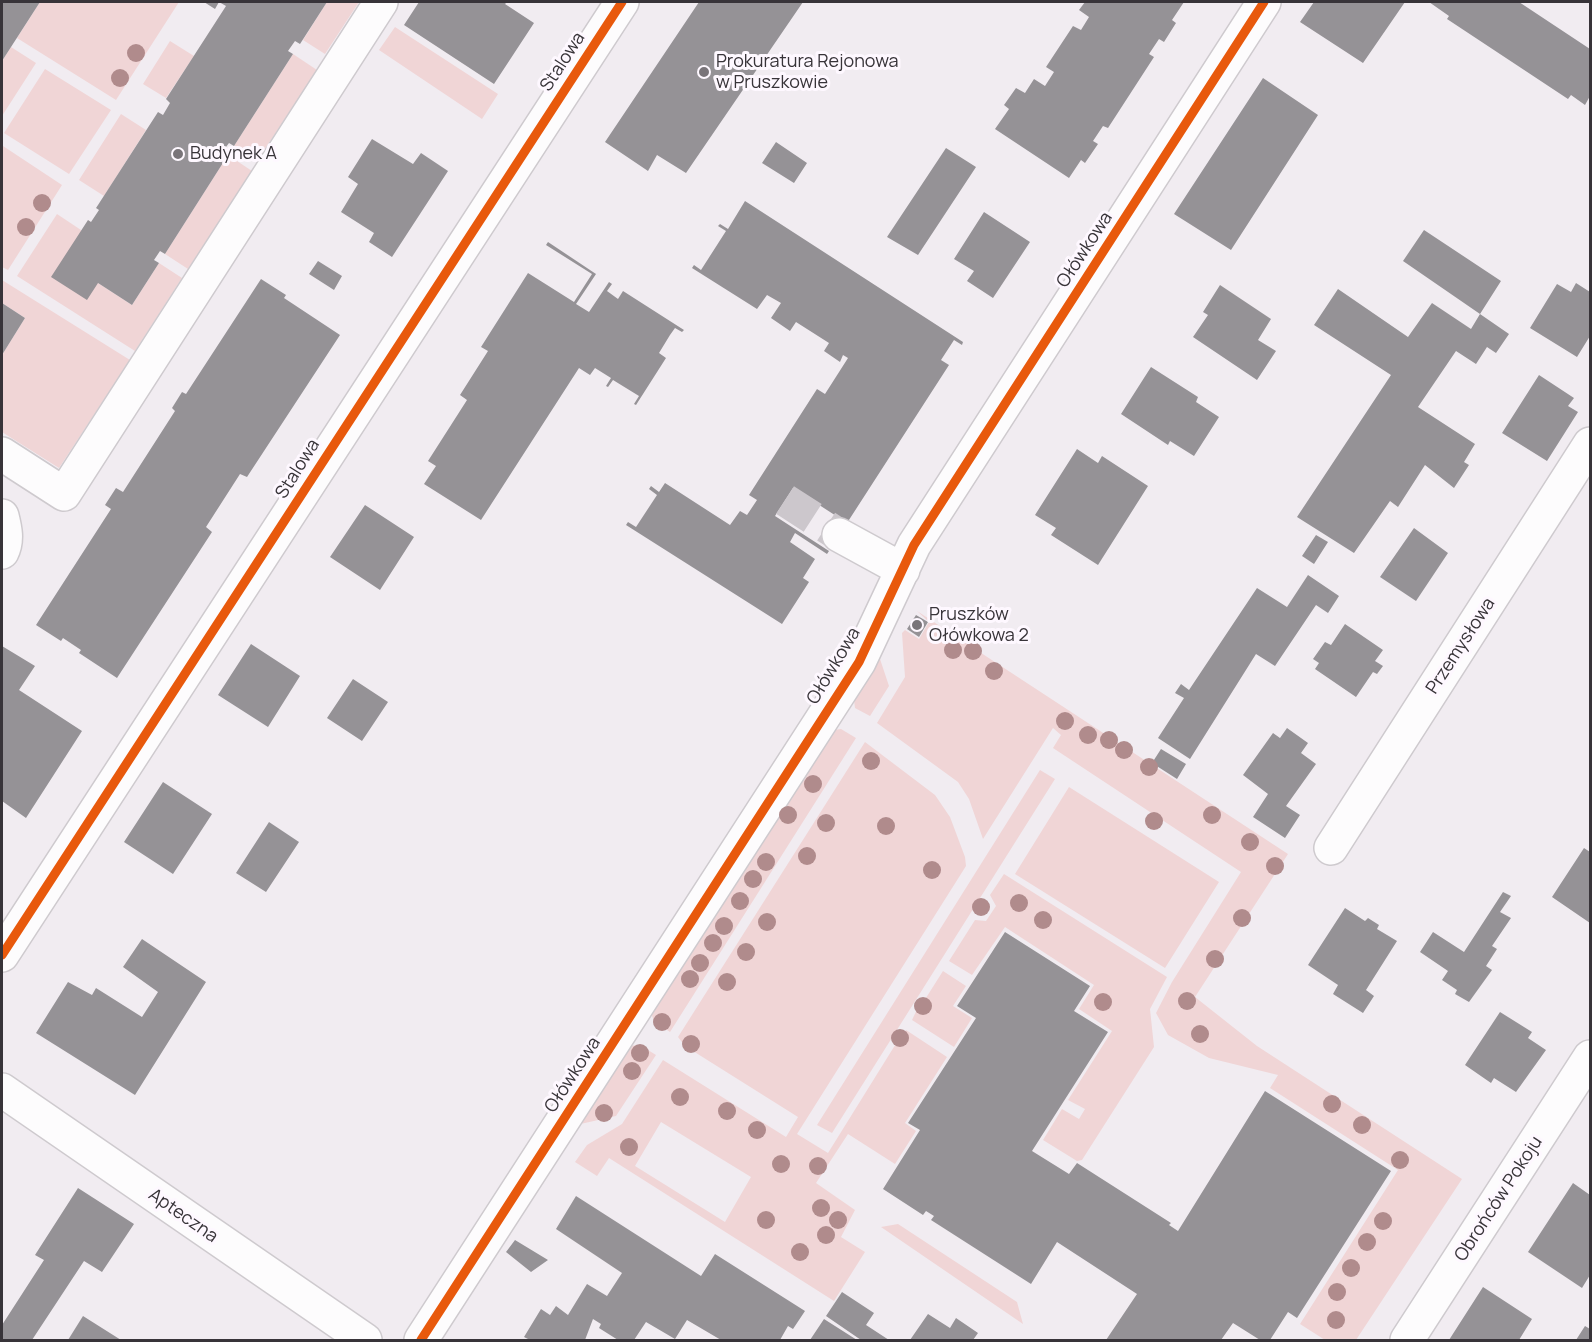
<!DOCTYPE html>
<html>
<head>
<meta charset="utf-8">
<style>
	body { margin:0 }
	#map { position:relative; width:1592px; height:1342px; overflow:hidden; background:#f1ecf1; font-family:Manrope,sans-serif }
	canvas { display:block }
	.frame { position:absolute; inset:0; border:3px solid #383439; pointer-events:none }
</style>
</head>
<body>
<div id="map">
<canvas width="1592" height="1342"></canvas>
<div class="frame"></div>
</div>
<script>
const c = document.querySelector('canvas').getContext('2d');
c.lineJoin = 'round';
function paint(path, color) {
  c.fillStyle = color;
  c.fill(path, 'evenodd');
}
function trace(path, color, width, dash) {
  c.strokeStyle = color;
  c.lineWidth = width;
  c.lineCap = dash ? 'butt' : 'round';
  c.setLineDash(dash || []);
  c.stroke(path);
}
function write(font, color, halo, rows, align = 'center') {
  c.font = font + ' Manrope,sans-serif';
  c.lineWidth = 6;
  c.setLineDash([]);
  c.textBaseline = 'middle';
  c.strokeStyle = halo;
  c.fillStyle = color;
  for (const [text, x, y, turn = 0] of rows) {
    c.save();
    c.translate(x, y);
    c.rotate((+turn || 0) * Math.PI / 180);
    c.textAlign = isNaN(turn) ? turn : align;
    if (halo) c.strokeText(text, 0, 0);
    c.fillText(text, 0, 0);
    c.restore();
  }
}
const green = new Path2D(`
	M40,2H179L116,100L17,38Z
	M327,2H359L325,54L303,40Z
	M395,27L498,94L482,119L379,50Z
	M170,41L194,56L166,98L143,84Z
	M11,47L36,63L2,116V61Z
	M293,54L317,70L257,161L234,146Z
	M45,69L111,110L69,174L4,133Z
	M121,114L146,130L104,196L79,180Z
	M3,146L62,185L8,270L2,267Z
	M228,155L252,171L188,269L165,254Z
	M57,214L81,230L98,283L132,305L159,263L182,278L135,351L17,276Z
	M2,280L130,360L59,468L2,432V355L25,318L2,303Z
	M917,611L1288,854L1195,997L1257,1046L1462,1179L1356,1340H1325L1300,1324L1398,1170L1270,1088L1278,1075L1209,1058L1168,1035L1156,1013L1172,982L1241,872L1053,748L1061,735L1053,728L983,839L969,799L958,782L877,723L905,677L902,633L905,630L919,639L929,622Z
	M880,659L889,686L870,716L855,708L854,700Z
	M841,729L856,738L670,1032L654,1021L651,1013L834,730Z
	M865,742L935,795L950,817L965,857L966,866L797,1134L828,1153L897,1042L895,1040L899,1033L903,1034L906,1030L947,1057L905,1123L916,1131L895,1164L848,1134L816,1183L855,1210L841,1237L865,1252L834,1301L609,1158L597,1176L575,1162L587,1145L622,1124L663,1060L786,1137L798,1117L685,1046L678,1037ZM661,1122L751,1177L725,1222L635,1166Z
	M1040,770L1055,779L832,1133L817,1125Z
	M1069,787L1219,882L1165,968L1015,874Z
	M1004,874L1167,977L1150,1009L1154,1047L1082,1160L1077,1161L1043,1140L1062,1109L1079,1119L1085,1109L1068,1100L1112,1031L1079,1009L1094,985L1005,927L972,975L949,961L975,920L986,921L996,906L990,895Z
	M943,971L966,986L953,1006L972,1018L954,1047L912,1020L922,999L924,1001Z
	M640,1045L656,1055L616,1116L576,1125L628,1046Z
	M898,1224L1017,1302L1023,1324L881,1227Z`);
const building = new Path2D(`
	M2,2H40L2,61Z
	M204,2H327L300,44L295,41L288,51L293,54L234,146L229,143L226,147L223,152L228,155L165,254L160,251L154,260L159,263L132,305L98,283L87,300L51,277L88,220L91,222L99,210L96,208L98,205L158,112L163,115L170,103L166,99L226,6L219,2L215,9Z
	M419,2H507L505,4L534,23L494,84L404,25Z
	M699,2H803L686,173L657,155L648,171L605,142Z
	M1085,2H1184L1172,20L1176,23L1164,42L1159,39L1149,54L1154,57L1108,128L1103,126L1093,141L1098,144L1085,163L1081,160L1069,178L995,129L1009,109L1004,105L1016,88L1025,93L1034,79L1045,86L1054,72L1046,67L1073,26L1081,30L1089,17L1079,10Z
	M1314,2H1405L1363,63L1300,22Z
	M1429,2H1519L1590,49V96L1585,105L1571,95L1568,99L1447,19L1449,16Z
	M1263,78L1318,115L1231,250L1174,214Z
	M372,139L413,164L421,153L448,171L392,257L369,242L374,233L341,212L358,184L348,177Z
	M776,142L807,163L794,183L762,163Z
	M946,148L976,167L918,255L887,237Z
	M745,201L963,342L962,345L954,340L941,360L949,365L847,523L793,488L775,516L829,551L827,554L795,533L790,542L815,559L803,578L809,582L782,624L626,525L628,522L636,527L657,495L649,489L651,486L659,492L665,483L730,525L740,511L747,515L757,500L749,495L817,389L825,394L848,358L843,355L840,362L824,351L829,343L796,322L790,331L771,318L781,303L767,295L757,309L692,268L694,265L701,270L726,231L718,226L720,224L728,229Z
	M984,212L1030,242L993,298L967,281L974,271L954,259Z
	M1424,230L1501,281L1480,314L1403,261Z
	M548,242L596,274L576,304L589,312L609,282L612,284L607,291L618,299L623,291L684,330L682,332L675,328L670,335L659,353L666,358L636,405L634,404L639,396L613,380L608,387L606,386L611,378L595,368L590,375L579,368L481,520L424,484L436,466L428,461L467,400L460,395L488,351L481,347L528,273L574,302L592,274L546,245Z
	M318,261L342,276L334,290L309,274Z
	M261,279L286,295L284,298L340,335L247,477L240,474L206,527L212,532L117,678L79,653L81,650L63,638L61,641L36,625L111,509L105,505L116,488L123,492L175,411L172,408L182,392L186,394Z
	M1576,283L1590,292V336L1577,357L1530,328L1557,284L1571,292Z
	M1220,285L1271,319L1258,340L1276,351L1257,380L1193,337L1208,315L1203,312Z
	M1338,289L1408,337L1432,303L1471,329L1480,314L1509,334L1496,353L1487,347L1476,364L1456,351L1418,407L1475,444L1464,462L1469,465L1454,488L1425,465L1398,507L1390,501L1354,553L1297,517L1391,375L1314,325Z
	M2,303L25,318L2,355Z
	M1151,367L1198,397L1196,402L1219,417L1194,456L1170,441L1168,445L1121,414Z
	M1539,375L1574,398L1568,406L1578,412L1547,461L1502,433Z
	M1077,449L1098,463L1102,456L1148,486L1098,565L1051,535L1056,528L1035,515Z
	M365,505L414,537L380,590L330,557Z
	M1414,528L1448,553L1416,601L1380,577Z
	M1316,535L1328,542L1314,564L1302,556Z
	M1308,575L1339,596L1328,613L1316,605L1275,666L1256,654L1190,759L1158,738L1184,698L1175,693L1181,684L1189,690L1257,588L1287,607Z
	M916,615L928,622L919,637L907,629Z
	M1345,624L1383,650L1375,661L1383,666L1377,674L1373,672L1356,697L1315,669L1319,663L1313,659L1325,642L1331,645Z
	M251,644L300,676L268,727L218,695Z
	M2,646L35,666L19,690L82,731L26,818L2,801Z
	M353,679L388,702L362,741L327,718Z
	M1287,728L1308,743L1301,753L1316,764L1286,806L1300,815L1285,838L1253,817L1268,794L1243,775L1273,733L1280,738Z
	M1161,749L1186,764L1177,779L1152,763Z
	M163,782L212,814L173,874L124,842Z
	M269,822L299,842L266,892L236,873Z
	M1584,848L1590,852V923L1552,897Z
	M1503,892L1511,896L1500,912L1511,918L1492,946L1497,949L1486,966L1492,970L1469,1002L1455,994L1457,990L1442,980L1448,971L1420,952L1433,932L1464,952Z
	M1345,908L1365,921L1368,918L1379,925L1377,929L1397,941L1366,990L1374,996L1363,1013L1333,994L1338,985L1308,965Z
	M1005,932L1090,986L1074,1011L1108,1032L1032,1151L1069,1174L1077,1163L1171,1223L1169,1225L1178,1231L1265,1091L1391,1171L1297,1318L1288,1312L1270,1340H1260L1233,1323L1221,1340H1106L1137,1294L1057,1242L1031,1284L931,1220L934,1216L926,1211L923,1215L883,1189L920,1130L908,1123L976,1018L957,1006Z
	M142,939L206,982L135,1095L36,1033L68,982L92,995L96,988L142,1017L158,992L123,967Z
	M1500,1012L1532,1032L1528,1038L1546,1050L1516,1092L1494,1078L1491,1083L1465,1065Z
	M1573,1183L1590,1195V1275L1582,1288L1528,1252Z
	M78,1188L134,1224L102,1272L84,1261L32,1340H2V1325L44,1260L35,1255Z
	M576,1196L701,1276L715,1254L805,1311L793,1329L788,1326L780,1340H721L687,1320L675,1339L646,1322L634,1340H618L599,1328L601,1324L593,1319L585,1340H530L524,1337L541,1309L550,1315L556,1306L568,1315L587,1284L607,1296L622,1273L556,1229Z
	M515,1240L548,1260L531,1272L506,1252Z
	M1483,1287L1532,1319L1519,1340H1449Z
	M842,1292L874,1313L866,1325L889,1340H861L826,1316Z
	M928,1314L950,1328L956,1318L978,1333L973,1340H910Z
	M83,1316L121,1340H68Z
	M824,1319L857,1340H810Z
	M1585,1326L1590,1329V1340H1576Z`);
const minorTunnel = new Path2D(`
	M785,500L839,535`);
const minor = new Path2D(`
	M2,454L64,494L381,2
	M2,516C5,528 8,540 2,552
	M839,535L903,570
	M1331,848L1590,444
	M2,955L622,2
	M2,1090L365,1340
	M421,1340L859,662L914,545L1264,2
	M1407,1340L1590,1057`);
const cycleway = new Path2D(`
	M2,955L622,2
	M421,1340L859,662L914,545L1264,2`);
const trees = [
	[136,53],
	[120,78],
	[42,203],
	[26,227],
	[953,650],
	[973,651],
	[994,671],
	[1065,721],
	[1088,735],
	[1109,740],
	[1124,750],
	[871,761],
	[1149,767],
	[813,784],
	[788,815],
	[1212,815],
	[1154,821],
	[826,823],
	[886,826],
	[1250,842],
	[807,856],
	[766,862],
	[1275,866],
	[932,870],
	[753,879],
	[740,901],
	[1019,903],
	[981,907],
	[1242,918],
	[1043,920],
	[767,922],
	[724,926],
	[713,943],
	[746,952],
	[1215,959],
	[700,963],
	[690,979],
	[727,982],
	[1187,1001],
	[1103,1002],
	[923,1006],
	[662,1022],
	[1200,1034],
	[900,1038],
	[691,1044],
	[640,1053],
	[632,1071],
	[680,1097],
	[1332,1104],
	[727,1111],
	[604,1113],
	[1362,1125],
	[757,1130],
	[629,1147],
	[1400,1160],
	[781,1164],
	[818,1166],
	[821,1208],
	[766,1220],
	[838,1220],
	[1383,1221],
	[826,1235],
	[1367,1242],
	[800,1252],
	[1351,1268],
	[1337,1292],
	[1336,1320]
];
const markers = [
	[704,72,6,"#797479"],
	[178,154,6,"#797479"],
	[917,625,6,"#797479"]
];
const streetNames = [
	["Stalowa",563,62,-57],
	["Ołówkowa",1085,250,-57],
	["Stalowa",298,469,-58],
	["Przemysłowa",1461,646,-57],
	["Ołówkowa",834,666,-59],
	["Ołówkowa",573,1075,-57],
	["Obrońców Pokoju",1499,1199,-57],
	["Apteczna",183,1216,35]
];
const poiNames = [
	["Prokuratura Rejonowa",716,62],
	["w Pruszkowie",716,83],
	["Budynek A",190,154],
	["Pruszków",929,615],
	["Ołówkowa 2",929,636]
];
paint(green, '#f0d5d6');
paint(building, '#959296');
trace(minorTunnel, '#ccc7cc', 33, [33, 16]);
trace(minor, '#cecace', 36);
trace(minor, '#fdfcfd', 33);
trace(cycleway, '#e8590c', 9);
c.fillStyle = '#b08b8c';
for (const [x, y] of trees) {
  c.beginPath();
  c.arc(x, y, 9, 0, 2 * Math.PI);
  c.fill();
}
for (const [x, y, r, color] of markers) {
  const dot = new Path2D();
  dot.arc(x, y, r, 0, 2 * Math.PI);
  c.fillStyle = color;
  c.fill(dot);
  trace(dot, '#fef8ff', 2);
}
write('18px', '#383439', '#fef8ff', streetNames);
write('18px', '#383439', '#fef8ff', poiNames, 'left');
</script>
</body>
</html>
